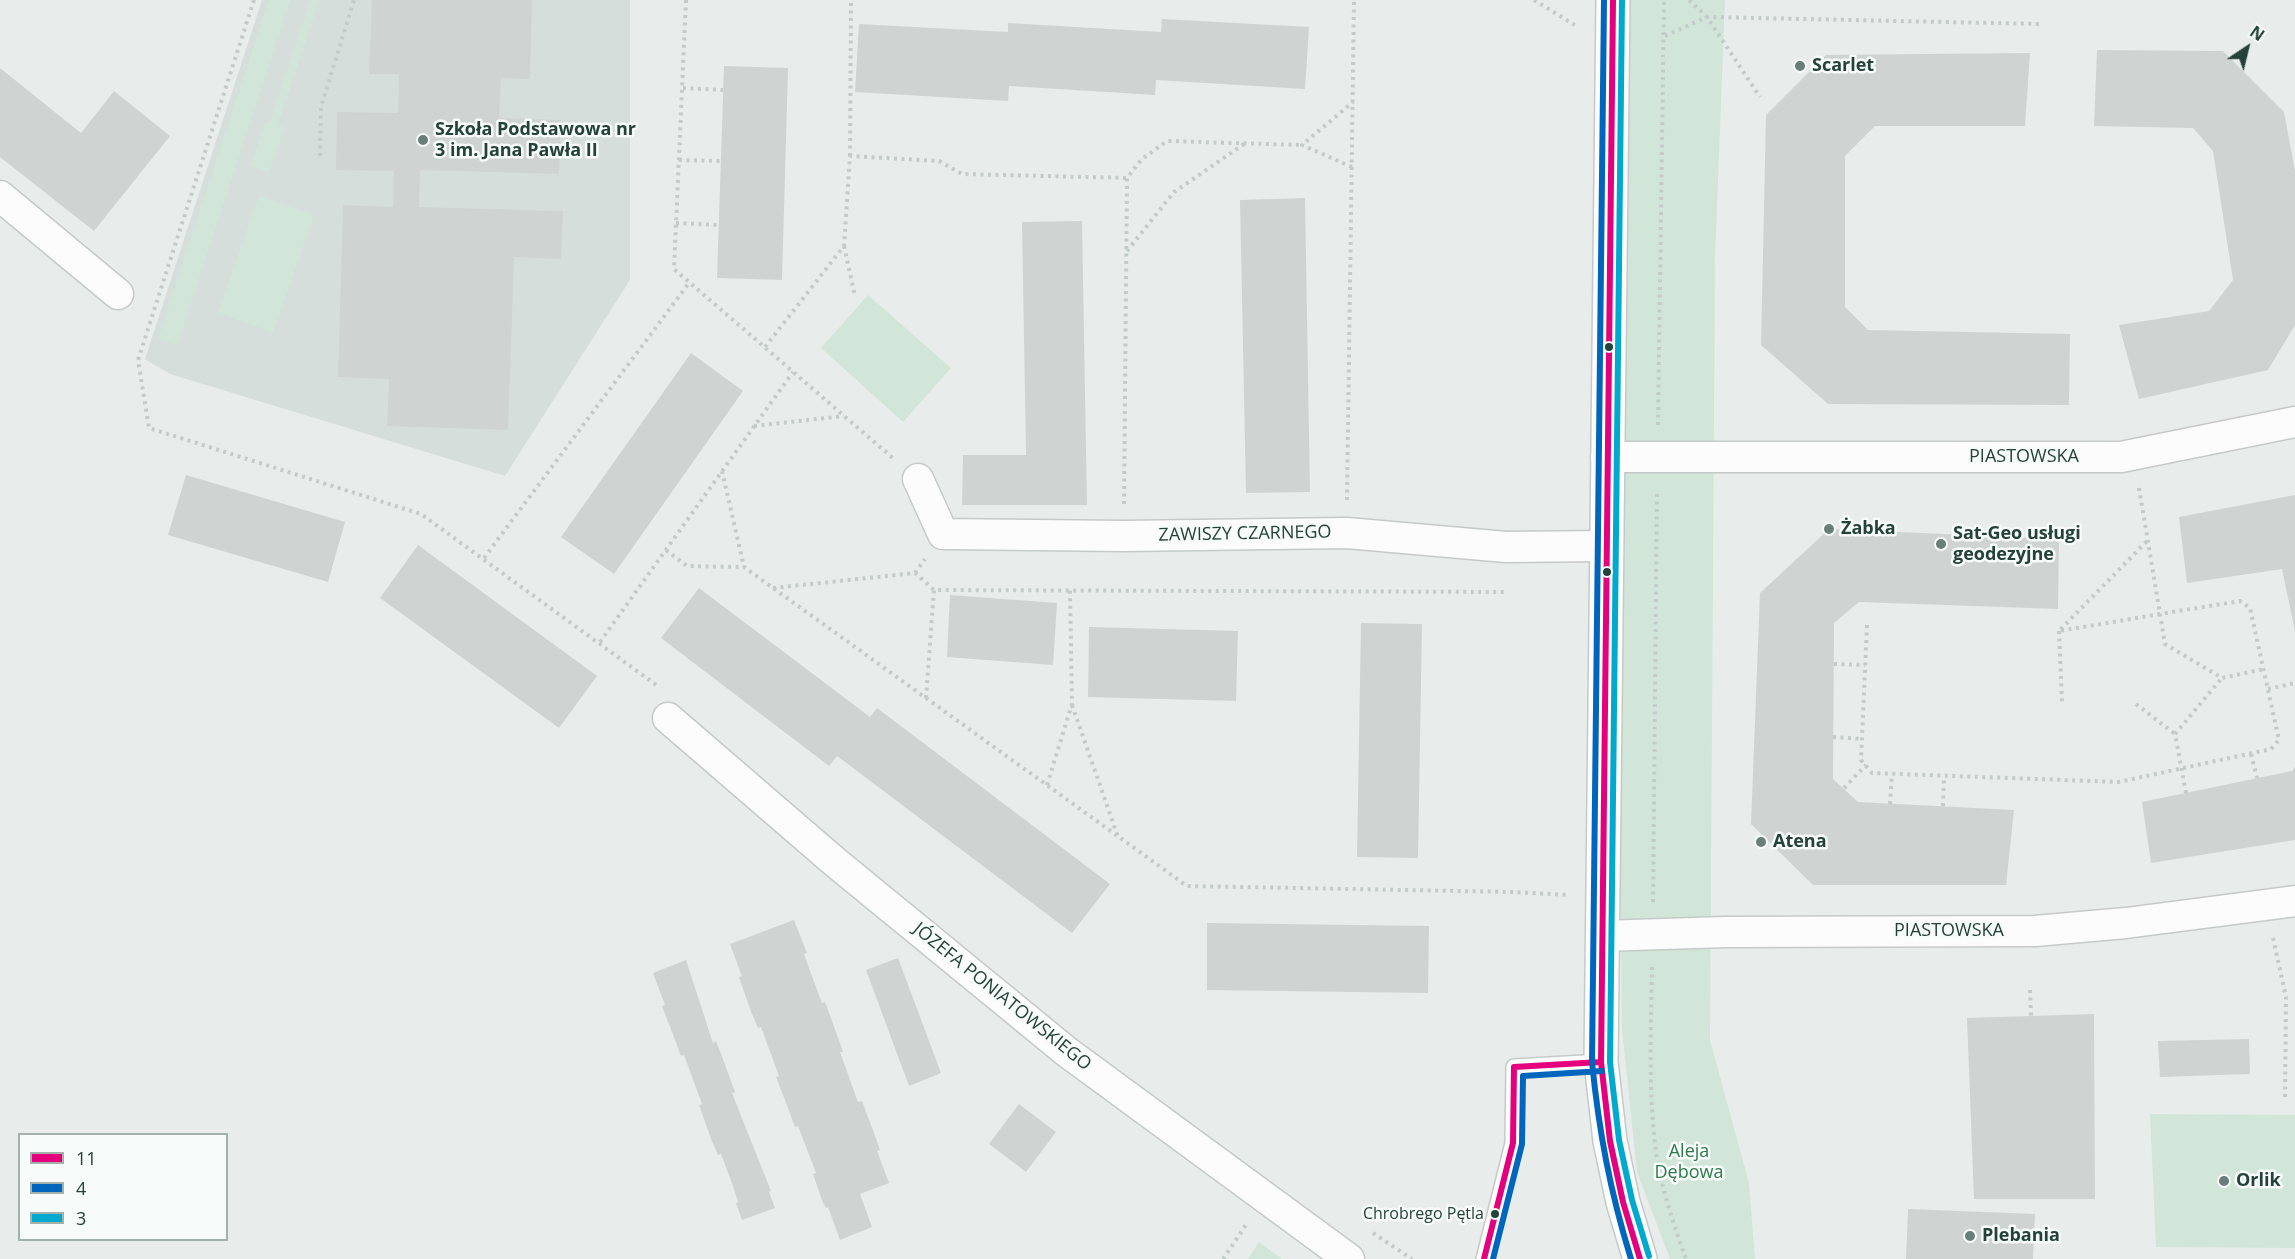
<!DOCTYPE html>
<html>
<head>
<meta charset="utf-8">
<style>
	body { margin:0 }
	#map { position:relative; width:2295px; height:1259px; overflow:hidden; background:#e8edeb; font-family:"Open Sans",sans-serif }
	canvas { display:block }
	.legend { position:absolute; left:18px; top:1133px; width:210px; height:108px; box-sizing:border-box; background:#f7fbf9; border:2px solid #a3b1ad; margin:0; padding:8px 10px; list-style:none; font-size:18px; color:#24423a }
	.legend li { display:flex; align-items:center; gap:12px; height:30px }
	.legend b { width:30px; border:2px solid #a3b1ad }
	.north { position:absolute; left:2217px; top:18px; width:60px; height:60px; -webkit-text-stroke:4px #f7fbf9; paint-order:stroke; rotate:35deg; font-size:16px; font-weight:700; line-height:24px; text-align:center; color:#24423a }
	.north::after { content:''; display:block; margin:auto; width:21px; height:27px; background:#24423a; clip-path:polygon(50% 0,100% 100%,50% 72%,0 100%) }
</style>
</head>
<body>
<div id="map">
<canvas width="2295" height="1259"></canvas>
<ul class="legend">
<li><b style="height:8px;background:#e5007d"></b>11</li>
<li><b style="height:8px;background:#0065bd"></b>4</li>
<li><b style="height:8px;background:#00a9ce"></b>3</li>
</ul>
<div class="north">N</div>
</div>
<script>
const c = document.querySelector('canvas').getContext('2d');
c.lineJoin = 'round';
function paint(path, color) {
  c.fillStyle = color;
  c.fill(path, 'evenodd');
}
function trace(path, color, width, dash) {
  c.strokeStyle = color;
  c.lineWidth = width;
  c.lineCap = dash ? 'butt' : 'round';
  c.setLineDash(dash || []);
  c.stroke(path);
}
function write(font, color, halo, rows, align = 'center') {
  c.font = font + ' "Open Sans",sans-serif';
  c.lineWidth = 5;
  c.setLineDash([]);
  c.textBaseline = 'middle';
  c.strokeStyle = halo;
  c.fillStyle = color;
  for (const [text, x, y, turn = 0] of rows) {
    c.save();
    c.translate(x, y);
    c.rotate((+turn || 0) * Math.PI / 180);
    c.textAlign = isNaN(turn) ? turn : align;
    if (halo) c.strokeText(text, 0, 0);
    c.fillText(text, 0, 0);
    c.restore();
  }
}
const built = new Path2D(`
	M262,0H630V280L505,476L170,374L145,359Z`);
const green = new Path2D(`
	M269,0H290L177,345L158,339Z
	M311,0H319L278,125L284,128L269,172L251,166L265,122L270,123Z
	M1623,0H1725L1715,258L1710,1040L1749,1183L1755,1259H1670L1637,1172L1622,1030L1615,396Z
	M259,196L314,215L273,332L218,313Z
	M868,295L951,368L903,422L821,348Z
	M2150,1114L2295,1115V1248L2156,1247Z
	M1259,1242L1282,1259H1248Z`);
const building = new Path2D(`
	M372,0H532L530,79L501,78L499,118L561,120L559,174L420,170L419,207L563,211L561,259L514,257L508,430L387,426L389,379L338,377L343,205L393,207L394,171L336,170L337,112L398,113L399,74H369Z
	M1162,19L1309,27L1305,89L1156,80L1155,95L1009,86L1008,101L855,92L859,24L1008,32V23L1161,32Z
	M2097,50L2223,51L2284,112L2295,171V325L2268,370L2139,399L2119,325L2209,311L2233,280L2213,151L2193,128L2094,126Z
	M2030,53L2025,126H1875L1845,156V307L1868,330L2070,334L2069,405L1828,404L1761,345L1766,115L1826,55Z
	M724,66L788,68L782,280L717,278Z
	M0,68L81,133L114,91L170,136L94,231L0,157Z
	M1305,198L1310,492L1246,493L1240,200Z
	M1082,221L1087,505H962L963,455H1026L1022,222Z
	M691,353L743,391L614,574L561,537Z
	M186,475L345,522L328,582L168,535Z
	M2295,495V631L2282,569L2187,583L2179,517Z
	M1829,529L2059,539L2058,609L1859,602L1834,623L1833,779L1858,802L2014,810L2006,885H1813L1751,824L1760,593Z
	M418,545L597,676L559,728L380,598Z
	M699,588L870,717L877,708L1110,884L1072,933L837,756L829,766L661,638Z
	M950,595L1057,603L1053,665L947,657Z
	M1361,623L1422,624L1418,858L1357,857Z
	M1089,627L1238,631L1236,701L1088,697Z
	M2295,767V840L2151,863L2142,802L2292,771Z
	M794,920L807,953L804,954L810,971L822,1003L825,1002L831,1018L843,1052H840L858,1102L862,1101L874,1133L880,1150L877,1151L889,1183L860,1194L872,1227L840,1240L828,1207L826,1208L823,1203L813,1174L816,1173L798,1126L795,1127L788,1108L776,1077L779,1076L761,1027L758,1028L750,1009L739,977L742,976L741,974L730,944Z
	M1207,923L1429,926L1428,993L1207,990Z
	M898,958L941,1073L909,1086L866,970Z
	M686,960L713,1043L716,1041L723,1059L735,1092L732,1093L771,1191L769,1192L775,1208L742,1220L736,1203L738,1202L733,1186L721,1154L718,1155L711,1139L699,1105L702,1104L684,1055L681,1056L669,1024L662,1006L665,1005L653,973Z
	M2094,1014L2095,1199H1974L1967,1018Z
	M2249,1039L2250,1074L2160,1077L2158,1041Z
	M1019,1104L1056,1132L1026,1172L989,1144Z
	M1908,1209L2035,1214L2033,1259H1906Z`);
const path = new Path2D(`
	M254,0L138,360L149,428L421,514L659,687
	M686,0L674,269L894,459
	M1534,0L1578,27
	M1689,0L1707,17L1760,97
	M1665,36L1707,17L2041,24
	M683,88L723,90
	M320,156L321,107L354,0
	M850,156L851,0
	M679,160L721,161
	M1352,167L1302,145L1353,102
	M676,223L719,225
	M844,246L855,296
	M1127,251L1174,192L1244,144
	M765,347L844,246L850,156L939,161L962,174L1127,178
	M1658,425L1664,0
	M754,426L844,416
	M722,471L744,567
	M2139,488L2160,614L2059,631L2148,540
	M1347,500L1354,0
	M1124,504L1127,178L1142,159L1167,141L1302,145
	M666,550L687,566L744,567L1187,886L1511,892L1570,895
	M484,558L689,283
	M915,573L925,559
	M773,588L915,573L934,590L1506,592
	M1867,625L1861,760L1872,773L2119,782L2271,749L2279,740L2250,608L2240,601L2160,614L2165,644L2222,678L2264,669
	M2059,631L2062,702
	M600,642L793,372
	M1834,664L1865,665
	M2268,689L2295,683
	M926,698L934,590
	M2136,704L2175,734
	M1072,705L1118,837
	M1833,737L1862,739
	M2251,754L2257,778
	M1047,785L1072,704L1070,590
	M1844,788L1866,765
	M2186,793L2175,734L2222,678
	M1890,804L1892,774
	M1943,806L1944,776
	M1653,902L1657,490
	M2273,938L2286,997L2285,1100
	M1652,967C1651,1029 1648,1090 1656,1152C1661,1188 1674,1225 1686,1259
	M2030,990L2031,1016
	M1373,1233L1412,1259
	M1223,1259L1246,1225`);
const service = new Path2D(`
	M1484,1259L1513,1143L1514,1067L1601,1062`);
const minor = new Path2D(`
	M0,196L118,294
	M1606,457H2121L2295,422
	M918,479L943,534L1124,536L1347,533L1506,547L1606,546
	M668,718L835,862L1067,1052L1349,1259
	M1602,936L1725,932L2035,931L2126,923L2295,901`);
const tertiary = new Path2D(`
	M1613,0L1601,1062L1610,1141L1623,1202L1640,1259`);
const bus1 = new Path2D(`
	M1613,0L1601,1062L1610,1141L1623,1202L1640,1259
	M1484,1259L1513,1143L1514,1067L1601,1062`);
const bus2 = new Path2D(`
	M1604,0L1592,1062C1599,1132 1610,1191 1631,1259
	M1493,1259L1522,1144L1523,1076L1602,1071`);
const bus3 = new Path2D(`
	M1622,0L1610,1062L1619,1140L1632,1200L1649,1256`);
const markers = [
	[1800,66,6,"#697e78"],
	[423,140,6,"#697e78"],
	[1609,347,5,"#24423a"],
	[1829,529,6,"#697e78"],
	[1941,544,6,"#697e78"],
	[1607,572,5,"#24423a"],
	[1761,842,6,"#697e78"],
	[2224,1181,6,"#697e78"],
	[1495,1214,5,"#24423a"],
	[1970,1236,6,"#697e78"]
];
const busNames = [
	["Chrobrego Pętla",1484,1214]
];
const poiNames = [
	["Scarlet",1812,66],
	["Szkoła Podstawowa nr",435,130],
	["3 im. Jana Pawła II",435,151],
	["Żabka",1841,529],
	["Sat-Geo usługi",1953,534],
	["geodezyjne",1953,555],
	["Atena",1773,842],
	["Orlik",2236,1181],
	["Plebania",1982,1236]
];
const streetNames = [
	["PIASTOWSKA",2024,457],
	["ZAWISZY CZARNEGO",1245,534,-1],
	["PIASTOWSKA",1949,931],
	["JÓZEFA PONIATOWSKIEGO",1002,997,39]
];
const parkNames = [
	["Aleja",1689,1152],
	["Dębowa",1689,1173]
];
paint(built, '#d6dedb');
paint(green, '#d1e6d8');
paint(building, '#cfd4d2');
trace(service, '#c5cac8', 18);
trace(minor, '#c5cac8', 33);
trace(tertiary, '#c5cac8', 36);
trace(path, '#c3ccca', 4, [3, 4.5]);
trace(service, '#fcfcfc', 15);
trace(minor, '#fcfcfc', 30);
trace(tertiary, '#fcfcfc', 33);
trace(bus1, '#e5007d', 6);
trace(bus2, '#0065bd', 6);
trace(bus3, '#00a9ce', 6);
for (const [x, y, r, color] of markers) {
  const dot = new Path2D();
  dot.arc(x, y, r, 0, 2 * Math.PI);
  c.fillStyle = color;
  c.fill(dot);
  trace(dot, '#f7fbf9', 2);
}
write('16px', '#24423a', '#f7fbf9', busNames, 'right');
write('bold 18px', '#24423a', '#f7fbf9', poiNames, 'left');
write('18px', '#24423a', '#f7fbf9', streetNames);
write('18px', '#2d7a4b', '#f7fbf9', parkNames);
</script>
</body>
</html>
